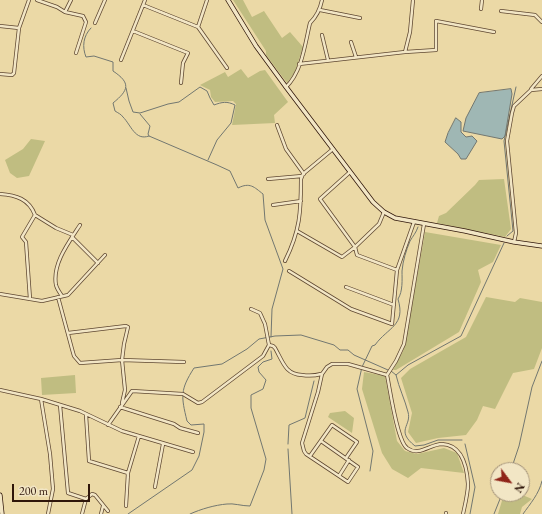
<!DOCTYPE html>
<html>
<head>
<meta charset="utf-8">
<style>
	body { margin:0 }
	#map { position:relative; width:542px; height:514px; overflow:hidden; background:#ebd9a6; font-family:"EB Garamond",serif }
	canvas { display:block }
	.north { position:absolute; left:490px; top:462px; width:40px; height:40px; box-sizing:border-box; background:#f2e6c5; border:1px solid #a4937a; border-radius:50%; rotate:122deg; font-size:11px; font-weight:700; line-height:16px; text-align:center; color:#2f160a }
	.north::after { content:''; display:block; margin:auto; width:14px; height:18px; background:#8f2418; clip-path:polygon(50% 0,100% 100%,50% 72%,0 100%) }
	.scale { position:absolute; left:12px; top:484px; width:78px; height:18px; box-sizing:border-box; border:2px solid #2f160a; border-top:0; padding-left:5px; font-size:12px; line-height:14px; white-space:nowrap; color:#2f160a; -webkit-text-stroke:3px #f2e6c5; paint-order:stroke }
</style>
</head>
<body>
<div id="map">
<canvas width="542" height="514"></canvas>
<div class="north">N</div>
<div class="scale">200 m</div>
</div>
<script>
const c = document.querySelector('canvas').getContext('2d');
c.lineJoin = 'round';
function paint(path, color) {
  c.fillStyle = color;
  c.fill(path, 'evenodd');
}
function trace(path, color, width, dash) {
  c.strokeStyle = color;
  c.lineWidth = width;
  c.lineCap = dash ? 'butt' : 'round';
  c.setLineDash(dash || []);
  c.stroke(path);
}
const green = new Path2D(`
	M233,0H243L252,17L264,11L282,38L290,32L303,47L295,72L287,83L266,55V51Z
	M241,69L248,78L260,71L265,70L288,102L274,115L275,123L232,125L236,104L233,101L215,102L211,97L210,90L200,85L225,72L228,77Z
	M31,139L45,141L29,176L17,178L10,173L5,160L23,149Z
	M504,179L511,229L505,237L437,223L439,216L446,213L475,185L479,180Z
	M425,232L501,245L493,262L478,270L481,282L459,332L396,370H393L403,351L406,339Z
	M486,297L515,302L520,298L542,302V348L534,369L513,373L495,409L483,406L477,420L466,435L438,438L416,443L408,432L412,413L401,378L410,369L466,337Z
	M364,372L385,376L397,441L405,451L417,454L444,448L457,453L464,473L421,468L408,478L392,469L382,453L362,389Z
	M75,375L76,393L42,395L41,378Z
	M345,411L354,418L352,433L328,417L330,413Z
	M504,494H520L532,499L522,507L520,514H498Z`);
const water = new Path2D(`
	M511,89L512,94L505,136L502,139L463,131L466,118L479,93Z
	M456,118L461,122V132L466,137L472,136L477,141L466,159H461L458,154L445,142L448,133Z`);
const stream = new Path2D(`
	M91,28C83,36 82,47 86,57L94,56L113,62V71C131,83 129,90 113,103L115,111C118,113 121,114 123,117C131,125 135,141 149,136L217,165L230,171L238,188C250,182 254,187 263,194L265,220L283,269L272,309L271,337
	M126,88L129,101L133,112L140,113L168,104L179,102L200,87L207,91L210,98L214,105C222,102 227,101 235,105L231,123L217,140L208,160
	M140,114L150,126L148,134L149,136
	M507,236L513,231L504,141L516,87
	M391,371L396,375
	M462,440H438L424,445L415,446C395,430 412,426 408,412C405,400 399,388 396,375L408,365L461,336L504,243
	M288,444L289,425L305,418L314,381
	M465,444L475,487L470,514
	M288,449L292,514
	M511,470L519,446L532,387L542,361
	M370,471L373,451L357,389L362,367L372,346L375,345C388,327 406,326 398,299C403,291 402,280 402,271C403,260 406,251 410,241C413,236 416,233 418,227
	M128,514L192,470L199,456L204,432V424L191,425L187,421C181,396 180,390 194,368L222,364L247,349L259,339L275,336L301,335L334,345L340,350H348L354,355L388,370
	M190,514C201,509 215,505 227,504C233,503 242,506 250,506L264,470L266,459L251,408V395L263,389L266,380L259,372L258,367L263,362L272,359L271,351
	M494,514L502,494
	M523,514C530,504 539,494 542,481`);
const minor = new Path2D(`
	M37,0L57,7L65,12L83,16L86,22L76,53
	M143,5L198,27L227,68
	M481,9L482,0
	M320,10L360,18
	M501,11L535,15L542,22
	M65,12L71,0
	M95,23L105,0
	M0,26L19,28
	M198,27L207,0
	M133,31L188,53L183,63L181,83
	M322,35L328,60
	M351,42L356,57
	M405,52L410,32L413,0
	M121,60L145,0
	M299,64L405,52L436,50V21L494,32
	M0,74L12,75L14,73L19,28L29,0
	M286,87C302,72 305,44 310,23C317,16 320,10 322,0
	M531,89L542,76
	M277,125L286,149L304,174
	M350,172L320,199L355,247L357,255L397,270
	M268,179L302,176
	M0,194C16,195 29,199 35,215L56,228L73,235
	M273,205L301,201
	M424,224L404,344L396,361L387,375C390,389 397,441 407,448C419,457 430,444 442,444C462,445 467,467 468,484C468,493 465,505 463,514
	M297,231L342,257L355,247L379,224L384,212
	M72,237L98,263
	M514,242L516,233L507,141L512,113L514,106L531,90L542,89
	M285,261C300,231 301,212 301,179L303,174L333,149
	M289,271L351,309L392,324L397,270L414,222
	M346,287L394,305
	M0,294L42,301L68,295L105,255
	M62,296C60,293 57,289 56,285C52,264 69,242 80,225
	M58,297L72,349L74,356L80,363L122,360L184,362
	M30,299L26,242L22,237L35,215
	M68,333L126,326L128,327L124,344L122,360L125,390L122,403
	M269,345L273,346L275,348C283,362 285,374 302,375C309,376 314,376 321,374
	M0,390L41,399L80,411L122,431L193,452
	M41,399L50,454L53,489L48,514
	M60,405L68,493L86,499L92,494L95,495L108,511
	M120,407L174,424L180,428L198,433
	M86,415L89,461L128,473
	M108,425L132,391L183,394L198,403L202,402L263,356L269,345L265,324L260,313L251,309
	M321,441L358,467L348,482L306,454L304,451L302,443L318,392L322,374L327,367L332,364H348L387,375
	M310,456L332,425L357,442L346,458
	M339,476L349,460
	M155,487L163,444
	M126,506L128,473L139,436
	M82,514L86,499
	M101,514L103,506
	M446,514V513`);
const secondary = new Path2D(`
	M228,0L256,46L286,87L373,202L384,212L395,218L465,231L514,242L542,246
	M0,495L2,514`);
paint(green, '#c0bd81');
paint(water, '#9fb7b4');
trace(water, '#727770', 1);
trace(stream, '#727770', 1);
trace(minor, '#5e4731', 4);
trace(secondary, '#2f160a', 5);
trace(minor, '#f2e6c5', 2.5);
trace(secondary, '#f2e6c5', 3.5);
</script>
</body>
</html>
